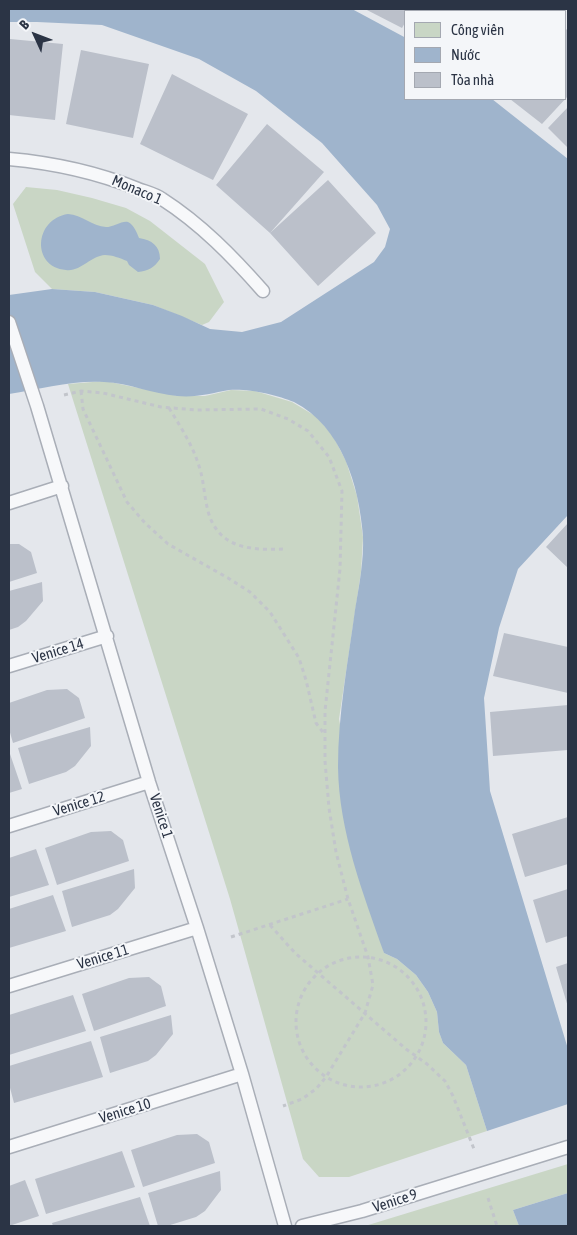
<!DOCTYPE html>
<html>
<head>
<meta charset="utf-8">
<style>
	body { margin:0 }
	#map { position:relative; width:577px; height:1235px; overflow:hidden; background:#e4e7ec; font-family:"Asap Condensed",sans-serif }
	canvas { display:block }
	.frame { position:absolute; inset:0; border:10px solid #2b3445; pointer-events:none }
	.legend { position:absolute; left:404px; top:10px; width:162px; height:90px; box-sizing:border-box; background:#f4f6f9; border:1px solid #a4a8b1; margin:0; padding:6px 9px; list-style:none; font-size:15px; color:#2b3445 }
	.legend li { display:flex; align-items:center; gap:10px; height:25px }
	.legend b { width:25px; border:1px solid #a4a8b1 }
	.north { position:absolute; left:10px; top:10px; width:50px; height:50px; -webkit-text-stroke:4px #f4f6f9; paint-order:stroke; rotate:313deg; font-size:14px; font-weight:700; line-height:20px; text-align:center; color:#2b3445 }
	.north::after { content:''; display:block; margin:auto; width:18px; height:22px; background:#2b3445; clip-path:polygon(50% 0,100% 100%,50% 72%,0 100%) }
</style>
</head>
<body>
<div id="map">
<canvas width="577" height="1235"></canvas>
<div class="frame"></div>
<ul class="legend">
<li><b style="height:14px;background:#c9d6c5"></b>Công viên</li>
<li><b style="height:14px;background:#9fb4cc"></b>Nước</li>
<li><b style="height:14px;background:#bbc0ca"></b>Tòa nhà</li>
</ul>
<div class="north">B</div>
</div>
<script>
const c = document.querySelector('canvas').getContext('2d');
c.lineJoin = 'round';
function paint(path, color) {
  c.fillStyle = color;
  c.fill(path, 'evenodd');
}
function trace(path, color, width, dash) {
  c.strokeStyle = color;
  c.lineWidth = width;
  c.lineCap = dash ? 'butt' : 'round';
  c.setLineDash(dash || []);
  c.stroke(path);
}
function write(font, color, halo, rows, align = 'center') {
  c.font = font + ' "Asap Condensed",sans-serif';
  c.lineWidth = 4;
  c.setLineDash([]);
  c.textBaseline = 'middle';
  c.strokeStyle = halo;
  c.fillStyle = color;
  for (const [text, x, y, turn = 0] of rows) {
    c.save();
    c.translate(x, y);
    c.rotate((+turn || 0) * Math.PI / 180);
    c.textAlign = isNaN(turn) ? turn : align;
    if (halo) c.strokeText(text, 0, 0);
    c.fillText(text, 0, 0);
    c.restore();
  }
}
const green = new Path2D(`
	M26,187L57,190L92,198L126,208L150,221L205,264L224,302L209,322L202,325L153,305L95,292L52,289L35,272L13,204Z
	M105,381L178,396H205L231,390L255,391L292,402L317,417L333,436L346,461L357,496L363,537L361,572L339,719L384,953L397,959L416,975L428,992L437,1012L439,1032L443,1043L466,1065L487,1131L349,1177H319L303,1159L230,899L68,384Z
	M568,1164V1193L513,1210L519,1226H365Z`);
const water = new Path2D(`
	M9,9H352L406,38V99H492L568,159V515L518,569L499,628L484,698L490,791L568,1049V1104L487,1131L466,1065L443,1043L439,1032L437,1012L428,992L416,975L397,959L384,953C363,893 339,832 338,767C338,714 348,662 355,610C359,586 364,561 363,536C359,485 342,427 294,402C278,395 247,388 229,390C212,393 196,398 177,396C153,394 129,383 104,382C73,380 40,389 9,394V295L52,289L95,292L153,305L182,316L210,329L242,332L281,322L374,262L385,247L390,229L377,205L322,143L256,91L199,59L102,25L37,22H9Z
	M68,214C82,215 92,226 106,227C113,227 123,220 128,222C134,225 137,233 139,238C152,240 160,246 160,259C154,268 148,271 138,272L129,265L127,261C120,258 112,255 105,255C90,256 81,272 66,270C31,267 34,219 68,214Z
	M568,1193V1226H519L513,1210Z`);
const building = new Path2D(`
	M365,9H412L411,11H406V21L402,28Z
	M471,9H542L546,11H468Z
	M566,29L568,31V96L542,124L510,99H566Z
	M10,39L63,44L55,120L9,115V55Z
	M81,50L149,64L133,138L66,124Z
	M172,74L248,114L213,180L140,144Z
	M568,107V148L548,128Z
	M267,124L324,172L270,233L216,185Z
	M328,180L376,233L318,286L270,233Z
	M568,523V568L546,547Z
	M9,544H19L31,552L37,573L9,582Z
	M42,582L43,601L26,621L18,627L9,630V591Z
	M504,633L568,647V693L493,676Z
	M67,689L79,698L85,718L13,743L9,729V703L47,690Z
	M568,705V750L493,756L490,712Z
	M90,727L91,746L75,766L66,772L29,784L18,748Z
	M9,751L22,789L9,793Z
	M568,817V864L525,877L512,834Z
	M111,831L123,840L129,861L57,885L45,848L91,832Z
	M36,849L49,885L9,897V858Z
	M134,869L135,888L118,909L110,915L72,927L62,891Z
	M568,889V936L546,943L533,900Z
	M53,895L66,931L9,948V909Z
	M568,963V1007L556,967Z
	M149,977L161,986L166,1006L94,1031L82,994L129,978Z
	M73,995L86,1031L9,1055V1015Z
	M171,1015L173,1034L156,1055L148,1061L110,1073L100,1037Z
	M91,1041L103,1077L14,1103L9,1084V1066Z
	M197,1134L209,1142L215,1163L143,1187L131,1150L177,1135Z
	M122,1151L135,1187L46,1214L35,1179Z
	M220,1171L221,1190L205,1211L196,1217L167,1226H158L148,1193Z
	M25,1180L39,1216L9,1226V1186Z
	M140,1197L150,1226H53L52,1223Z`);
const path = new Path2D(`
	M81,391L83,409L127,502L145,523L168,544L228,578L250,592L270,612L299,658L306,680L316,723L325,735
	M64,395L81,391L103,393L161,407L197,410L261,409L288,419L308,431L329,457L342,491L340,569L325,711V761L329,808L336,852L348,899L368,957L373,985L365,1013L326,1077L316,1089L302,1099L283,1106
	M169,408C182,429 195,449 201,473C205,489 205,508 212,522C226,550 256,550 283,549
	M270,925L295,953L406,1049L427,1064L445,1081L453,1096L474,1149
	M231,937L348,899
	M296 1022a65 65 0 1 1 130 0a65 65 0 1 1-130 0Z
	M488,1198L497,1226`);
const service = new Path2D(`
	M9,159C54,163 96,172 138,189C146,192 155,194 162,199C201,224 233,257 263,291
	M9,322L37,406L149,782L197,928L242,1074L285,1226
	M9,503L62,486
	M9,666L107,636
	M9,826L149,782
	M9,986L197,928
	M9,1147L242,1074
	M302,1226L362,1211L568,1147`);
const streetNames = [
	["Monaco 1",137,190,23],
	["Venice 14",58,651,-17],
	["Venice 12",79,804,-17],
	["Venice 1",161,816,72],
	["Venice 11",103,957,-17],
	["Venice 10",125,1111,-17],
	["Venice 9",395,1201,-18]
];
paint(green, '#c9d6c5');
paint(water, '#9fb4cc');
paint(building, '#bbc0ca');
trace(service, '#a9aeb7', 15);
trace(path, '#c2c5cb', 3, [4, 4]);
trace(service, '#f7f8fa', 12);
write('15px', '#2b3445', '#f4f6f9', streetNames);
</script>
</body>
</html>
